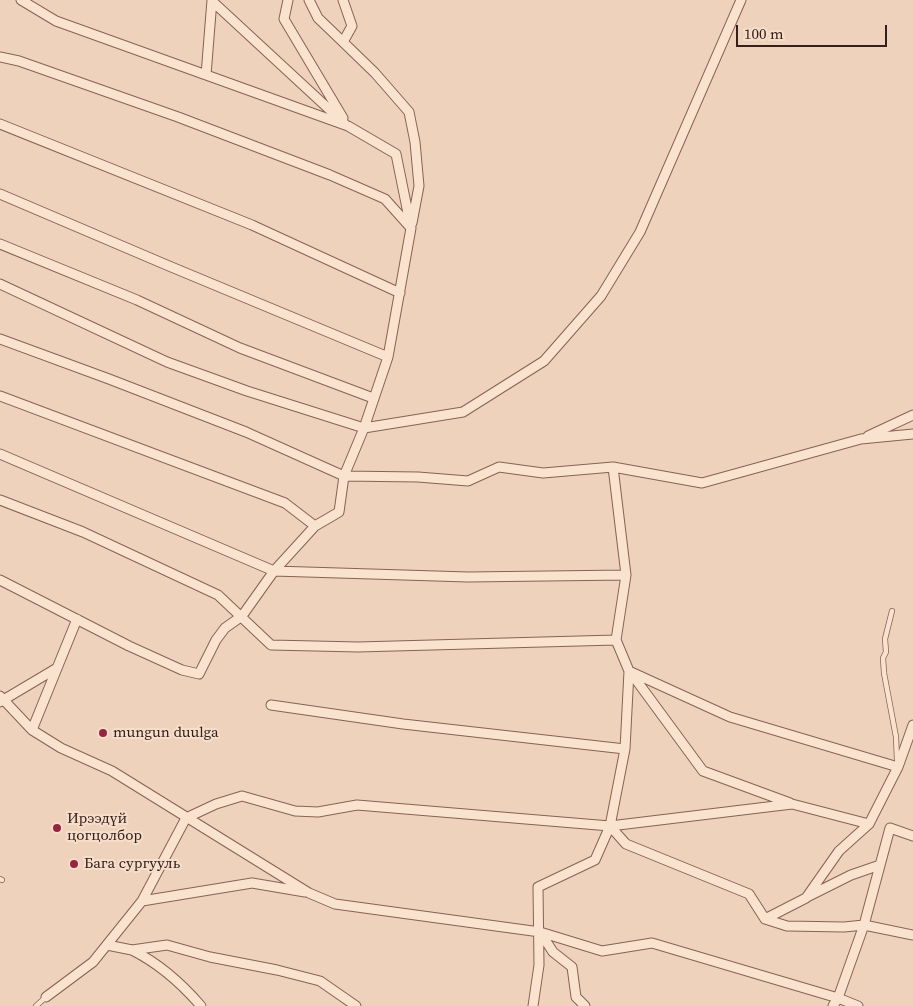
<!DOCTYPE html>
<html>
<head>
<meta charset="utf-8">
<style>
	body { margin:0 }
	#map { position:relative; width:913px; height:1006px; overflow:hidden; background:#eed2bb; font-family:"Source Serif 4",serif }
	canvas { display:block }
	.scale { position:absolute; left:736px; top:25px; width:151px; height:22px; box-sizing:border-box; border:2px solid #34201a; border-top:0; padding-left:6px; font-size:15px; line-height:18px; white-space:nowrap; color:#34201a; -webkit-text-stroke:4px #f6decb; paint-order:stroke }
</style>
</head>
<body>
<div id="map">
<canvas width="913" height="1006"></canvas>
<div class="scale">100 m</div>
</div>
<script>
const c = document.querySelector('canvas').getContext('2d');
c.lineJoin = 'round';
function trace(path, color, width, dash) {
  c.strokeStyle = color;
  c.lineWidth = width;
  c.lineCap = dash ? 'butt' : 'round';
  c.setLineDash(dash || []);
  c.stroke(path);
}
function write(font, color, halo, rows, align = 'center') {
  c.font = font + ' "Source Serif 4",serif';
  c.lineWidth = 4;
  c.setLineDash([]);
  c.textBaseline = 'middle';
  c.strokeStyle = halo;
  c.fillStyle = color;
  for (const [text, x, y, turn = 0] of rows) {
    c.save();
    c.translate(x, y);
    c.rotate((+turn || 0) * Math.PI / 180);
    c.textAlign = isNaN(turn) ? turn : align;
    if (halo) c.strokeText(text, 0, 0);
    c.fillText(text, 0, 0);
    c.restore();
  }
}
const service = new Path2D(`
	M892,611L885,639L886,652L883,658L884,673L896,737L897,760
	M0,879L2,880
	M36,1006L46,997`);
const minor = new Path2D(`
	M288,0L284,19L343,118
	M309,0L318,18L343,42
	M343,0L352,26L343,42L375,73L409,112L415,142L419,186L412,223
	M212,1L344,123
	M0,57L19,61L178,117L330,175L385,199L411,228
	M206,75L212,0
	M0,124L252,225L400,293
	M0,194L169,266L388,357
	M0,244L137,300L240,348L373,398
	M0,284L167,362L247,391L364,428L463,412L544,361L601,296L640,232L741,0
	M0,339L109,379L246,432L344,476L418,477L468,481L499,467L543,473L613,467L626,575L616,640L629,671L625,749L610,826
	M0,396L285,503L315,526
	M868,436L913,415
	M0,454L274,571L468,577L626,575
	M613,467L702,483L861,439L913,434
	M0,500L83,532L218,595L271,645L358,647L616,640
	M0,580L129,646L182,670L199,674L216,640L225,628L242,616L274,571L315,526L339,512L344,476L364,428L388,357L411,228L396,154L348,126L56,21L21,0
	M629,671L730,717L898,767
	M631,673L703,771L790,803
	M0,696L32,730L61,748L112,771L309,893L335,904L540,932L602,951L652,943L838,998L858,1006
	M0,702L57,668
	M271,705L403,724L625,749
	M32,730L77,619
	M807,897L851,875L880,865
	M142,901L252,883L305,892
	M765,919L806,898L839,851L869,824L898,767L913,725
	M540,932L553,952L572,967L576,997L585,1006
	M107,945L132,950L167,945L210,957L277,970L320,981L356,1006
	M132,950C158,963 182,984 201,1006
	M46,997L93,962L142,901L186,818L216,804L242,796L295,811L318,812L357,805L610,826L626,844L749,894L765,919L787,926L844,927L864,925L913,935
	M533,1006L539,965L538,887L595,860L610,826L792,804L869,824
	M833,1006L838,998L864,925L890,828L913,836`);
const markers = [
	[103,733,5,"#962441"],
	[57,828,5,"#962441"],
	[74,864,5,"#962441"]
];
const poiNames = [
	["mungun duulga",113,733],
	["Ирээдүй",67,819],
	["цогцолбор",67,836],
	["Бага сургууль",84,864]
];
trace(service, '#866355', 6);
trace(minor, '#866355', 11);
trace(service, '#f9e2ce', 4.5);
trace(minor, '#f9e2ce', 9);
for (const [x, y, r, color] of markers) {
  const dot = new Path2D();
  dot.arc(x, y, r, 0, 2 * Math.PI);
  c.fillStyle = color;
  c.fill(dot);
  trace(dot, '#f6decb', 2);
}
write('15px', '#34201a', '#f6decb', poiNames, 'left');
</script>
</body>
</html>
